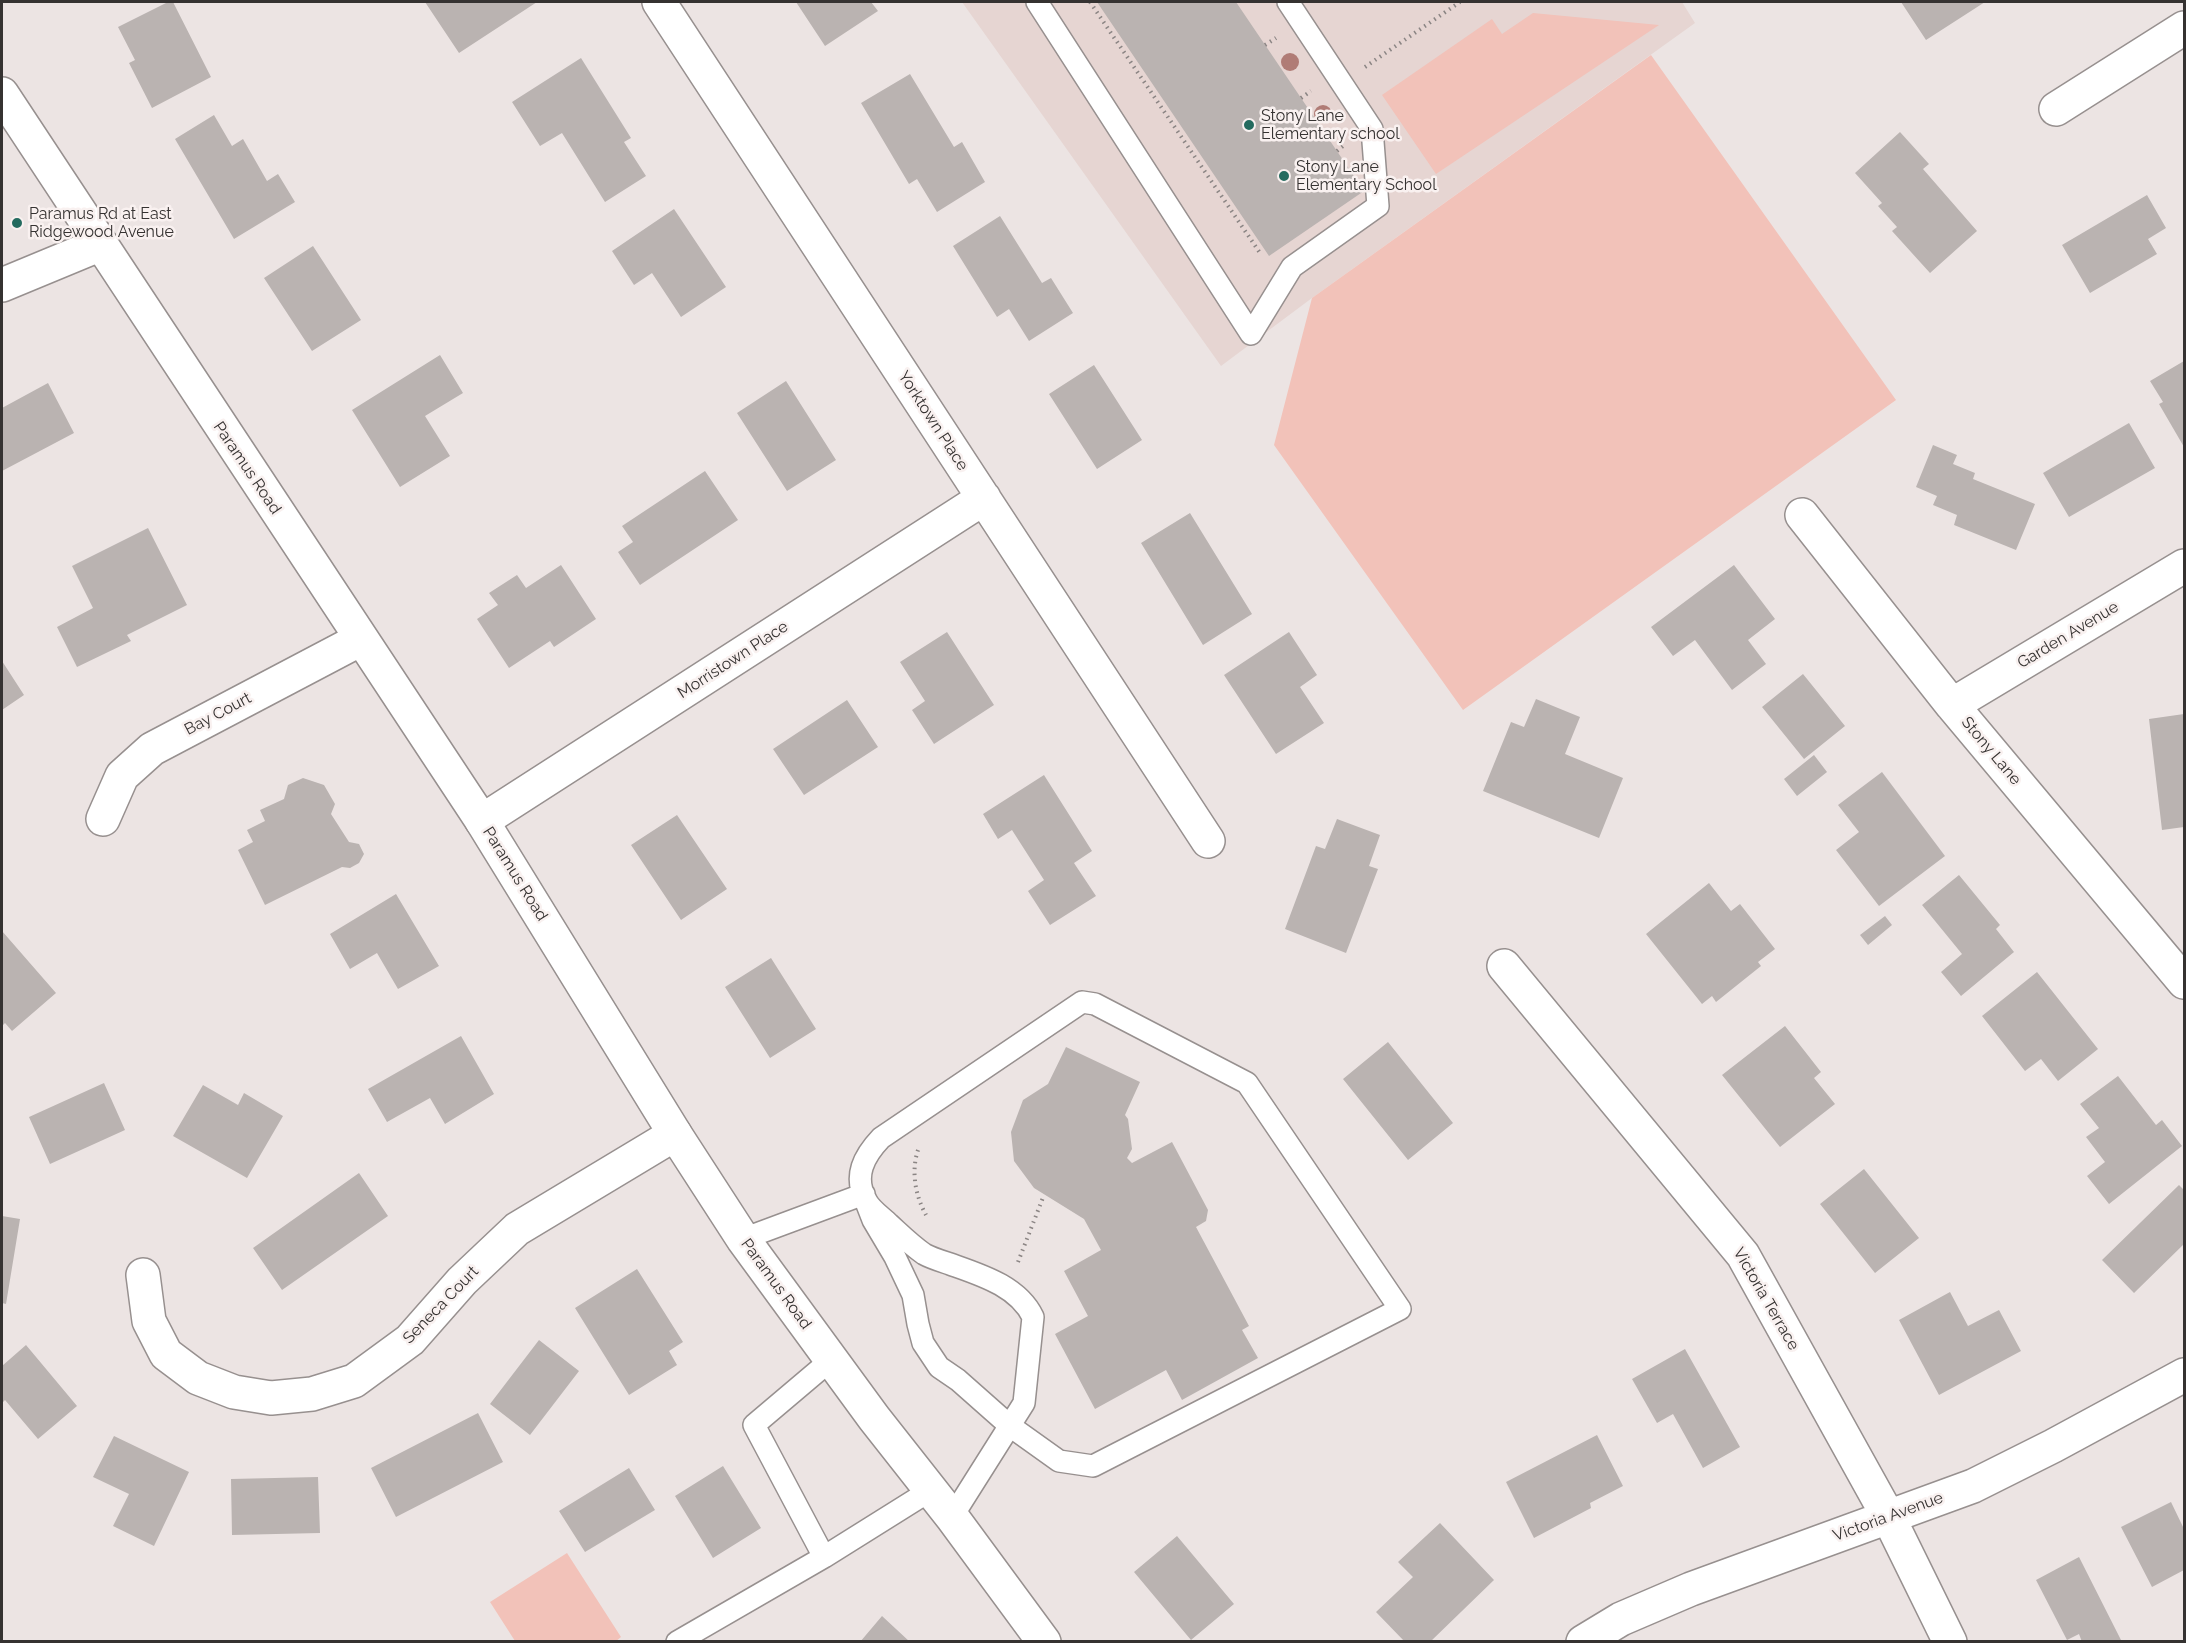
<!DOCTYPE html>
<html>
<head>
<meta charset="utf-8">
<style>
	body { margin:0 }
	#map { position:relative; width:2186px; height:1643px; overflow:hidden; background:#ece4e3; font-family:Raleway,sans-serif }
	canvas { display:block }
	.frame { position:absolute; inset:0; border:3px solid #353231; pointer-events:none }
</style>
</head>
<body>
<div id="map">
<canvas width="2186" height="1643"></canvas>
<div class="frame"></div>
</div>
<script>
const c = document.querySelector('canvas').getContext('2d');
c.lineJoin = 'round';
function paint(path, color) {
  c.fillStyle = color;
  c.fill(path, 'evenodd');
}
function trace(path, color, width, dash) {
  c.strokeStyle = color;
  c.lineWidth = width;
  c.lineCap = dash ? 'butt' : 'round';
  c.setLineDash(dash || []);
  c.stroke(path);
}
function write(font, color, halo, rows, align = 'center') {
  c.font = font + ' Raleway,sans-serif';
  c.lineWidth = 5;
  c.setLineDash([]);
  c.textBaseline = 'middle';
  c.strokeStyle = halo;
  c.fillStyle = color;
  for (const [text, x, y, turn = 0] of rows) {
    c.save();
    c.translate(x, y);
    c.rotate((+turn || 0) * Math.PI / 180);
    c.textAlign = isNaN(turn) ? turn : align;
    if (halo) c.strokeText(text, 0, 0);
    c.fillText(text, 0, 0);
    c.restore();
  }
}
const built = new Path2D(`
	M962,2H1682L1695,23L1312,298L1221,366Z`);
const green = new Path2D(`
	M1533,13L1659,25L1436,174L1382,95L1492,19L1502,34Z
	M1651,55L1896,400L1463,710L1274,445L1312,298Z
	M567,1553L621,1637L615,1642L515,1641L490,1602Z`);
const building = new Path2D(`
	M168,2H173L211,77L152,108L129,63L135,60L118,27Z
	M425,2H537L459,53Z
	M796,2H871L878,11L825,46Z
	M1097,2H1236L1364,191L1269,256Z
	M1901,2H1985L1926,40Z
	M581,58L631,138L624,142L646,176L605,202L562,133L540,146L512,102Z
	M910,74L954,147L962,142L985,182L937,212L917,179L909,184L861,103Z
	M214,115L232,146L243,139L267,181L278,174L295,202L234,239L175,139Z
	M1900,132L1929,164L1923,169L1977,231L1930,273L1892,231L1897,227L1878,206L1882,203L1855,173Z
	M2147,195L2166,228L2148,239L2157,254L2090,293L2062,245Z
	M674,209L726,287L681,317L652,273L634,285L612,251Z
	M1000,216L1042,283L1051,278L1073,313L1029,341L1009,309L997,317L953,246Z
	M313,246L361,320L312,351L264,278Z
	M440,355L463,393L425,416L450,456L400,487L352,410Z
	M2184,361V447L2159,404L2163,402L2150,381Z
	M1094,365L1142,440L1097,469L1049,394Z
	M786,381L836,460L787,491L737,413Z
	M48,383L74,433L2,471V408Z
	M2129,423L2155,468L2069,517L2043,473Z
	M1933,445L1957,455L1953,464L1975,473L1973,479L2035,504L2016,550L1954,525L1957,515L1933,505L1937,496L1916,487Z
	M705,471L738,520L640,585L618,552L633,542L622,526Z
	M1190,513L1252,614L1203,645L1141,543Z
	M148,528L187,605L127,635L131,641L77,667L57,627L93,608L72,566Z
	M561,565L596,619L554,647L550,641L509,668L477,619L498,605L489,593L517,575L526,588Z
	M1734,565L1775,619L1748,640L1766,664L1732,690L1695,640L1673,656L1651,627Z
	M947,632L994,705L934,744L912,710L925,701L900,662Z
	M1289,632L1317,675L1300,687L1324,723L1276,754L1224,675Z
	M2,661L24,695L2,710Z
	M1803,674L1845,726L1804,759L1762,707Z
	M1536,699L1580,717L1565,754L1623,778L1599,838L1483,791L1511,722L1524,727Z
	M847,700L878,747L804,795L773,749Z
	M2184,714V827L2162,830L2149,719Z
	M1814,755L1827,772L1797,796L1784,779Z
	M1882,772L1945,856L1879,906L1836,850L1859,832L1838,805Z
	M1044,775L1092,851L1074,863L1096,896L1050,925L1028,891L1044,880L1012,830L998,839L983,814Z
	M303,778L324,785L335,804L331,814L349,842L359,844L364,854L359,863L350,868L342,867L265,905L238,850L253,842L247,830L265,821L260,810L284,799L288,785Z
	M677,815L727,889L681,920L631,845Z
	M1337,819L1380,835L1369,866L1378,869L1346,953L1285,929L1316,846L1325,849Z
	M1959,875L2000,925L1996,929L2014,952L1961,996L1941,972L1962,954L1922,905Z
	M1709,883L1731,911L1740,904L1775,949L1758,962L1761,966L1716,1002L1712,996L1702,1004L1646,934Z
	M396,894L439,966L398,989L377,953L350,969L330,934Z
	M1885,916L1892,925L1868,945L1860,935Z
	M2,931L56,993L12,1031L5,1023L2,1026Z
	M771,958L816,1029L770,1058L725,987Z
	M2037,972L2098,1049L2058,1081L2041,1059L2025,1071L1982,1016Z
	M1785,1026L1821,1072L1814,1078L1835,1104L1780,1147L1722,1075Z
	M461,1036L494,1094L445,1124L430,1098L387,1122L368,1089Z
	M1388,1042L1453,1123L1408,1160L1343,1079Z
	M1066,1047L1140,1082L1125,1115L1128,1119L1132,1149L1127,1158L1132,1163L1172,1142L1208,1210L1206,1221L1196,1227L1249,1326L1242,1330L1258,1358L1182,1400L1166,1370L1095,1409L1055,1334L1088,1316L1064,1271L1101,1250L1084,1219L1034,1188L1014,1161L1011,1132L1023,1100L1048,1084Z
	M2118,1076L2156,1125L2162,1120L2182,1146L2109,1204L2087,1176L2105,1162L2086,1137L2099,1128L2080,1104Z
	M104,1083L125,1130L50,1164L29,1117Z
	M203,1085L238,1105L244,1093L283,1116L247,1178L173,1136Z
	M1864,1169L1919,1238L1875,1273L1820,1204Z
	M359,1173L388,1216L282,1290L253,1248Z
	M2179,1185L2184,1190V1244L2134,1293L2102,1260Z
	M2,1216L20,1219L6,1304L2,1303Z
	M637,1269L683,1342L669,1351L677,1365L629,1395L575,1308Z
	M1950,1292L1968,1326L1999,1310L2021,1351L1939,1395L1899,1320Z
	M539,1340L579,1371L530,1435L490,1404Z
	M26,1345L77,1406L38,1439L5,1400L2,1403V1366Z
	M1685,1349L1740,1447L1703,1468L1673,1414L1657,1423L1632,1379Z
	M478,1413L503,1462L396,1517L371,1468Z
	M1597,1435L1623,1486L1590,1503L1591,1508L1534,1538L1506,1482Z
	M114,1436L189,1472L154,1546L113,1526L129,1494L93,1477Z
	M723,1466L761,1528L713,1558L675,1496Z
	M629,1468L655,1510L585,1552L559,1511Z
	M318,1477L320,1533L232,1535L231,1479Z
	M2171,1502L2184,1529V1570L2152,1587L2121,1527Z
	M1440,1523L1494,1580L1430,1642H1405L1376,1612L1413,1577L1398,1562Z
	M1177,1536L1234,1604L1191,1640L1134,1572Z
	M2079,1557L2122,1642H2082L2079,1634L2067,1640L2036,1580Z
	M882,1616L910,1642H860Z`);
const path = new Path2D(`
	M1090,2L1260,253
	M1265,45L1276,38
	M1365,67L1460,2
	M1301,98L1311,91
	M1337,151L1343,146
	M918,1150C911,1171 915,1195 926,1215
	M1018,1262L1044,1195`);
const service = new Path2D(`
	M1037,2L1251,334L1292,267L1378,206L1372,129L1288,2
	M866,1202L873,1220L895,1257L913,1295L918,1324L923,1343L939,1367L958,1380L1010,1426L1059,1461L1093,1466L1400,1309L1247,1083L1095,1004L1082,1002L881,1138C864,1156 853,1176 866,1200C870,1209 882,1217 889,1224C900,1234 911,1245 924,1254C931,1258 941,1261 950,1264C981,1275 1018,1286 1033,1317L1024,1403L952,1517
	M743,1239L864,1194
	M824,1557L754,1425L832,1359
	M677,1642L824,1557L931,1490`);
const minor = new Path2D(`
	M659,2L1208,841
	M2056,109L2184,28
	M2,285L101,244
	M1802,515L1952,705L2184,982
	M1952,705L2184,566
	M103,819L122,776L152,749L361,639
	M482,821L984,498
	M1504,966L1743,1255L1889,1518L1950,1642
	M143,1275L149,1321L166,1354L198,1378L234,1392L271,1398L312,1394L354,1381L410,1340L462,1281L517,1229L675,1134
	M1583,1642L1621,1619L1691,1589L1973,1486L2053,1446L2184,1375`);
const secondary = new Path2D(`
	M2,94L482,821L675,1134L743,1239L874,1418L952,1517L1044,1642`);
const trees = [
	[1290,62],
	[1323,114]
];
const markers = [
	[1249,125,6,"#246b5f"],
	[1284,176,6,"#246b5f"],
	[17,223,6,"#246b5f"]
];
const poiNames = [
	["Stony Lane",1261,116],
	["Elementary school",1261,134],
	["Stony Lane",1296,167],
	["Elementary School",1296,185],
	["Paramus Rd at East",29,214],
	["Ridgewood Avenue",29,232]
];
const streetNames = [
	["Yorktown Place",933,421,57],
	["Paramus Road",247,468,56],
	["Garden Avenue",2068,635,-31],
	["Morristown Place",733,660,-33],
	["Bay Court",218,714,-28],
	["Stony Lane",1991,751,50],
	["Paramus Road",515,874,58],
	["Paramus Road",776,1284,54],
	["Victoria Terrace",1766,1299,60],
	["Seneca Court",441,1305,-46],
	["Victoria Avenue",1888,1517,-20]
];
paint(built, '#e6d5d2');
paint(green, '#f2c2b9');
paint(building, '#bab3b1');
trace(service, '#97908f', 24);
trace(minor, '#97908f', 36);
trace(secondary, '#97908f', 36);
trace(path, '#8b8584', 4, [1.5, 4.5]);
trace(service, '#fff', 21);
trace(minor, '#fff', 33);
trace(secondary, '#fff', 33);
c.fillStyle = '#b07c76';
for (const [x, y] of trees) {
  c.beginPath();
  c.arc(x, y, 9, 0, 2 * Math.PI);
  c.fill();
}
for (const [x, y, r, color] of markers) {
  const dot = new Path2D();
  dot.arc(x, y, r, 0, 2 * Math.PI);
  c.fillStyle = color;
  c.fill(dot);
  trace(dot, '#f9f1f0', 2);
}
write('16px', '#353231', '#f9f1f0', poiNames, 'left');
write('16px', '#353231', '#f9f1f0', streetNames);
</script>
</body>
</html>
